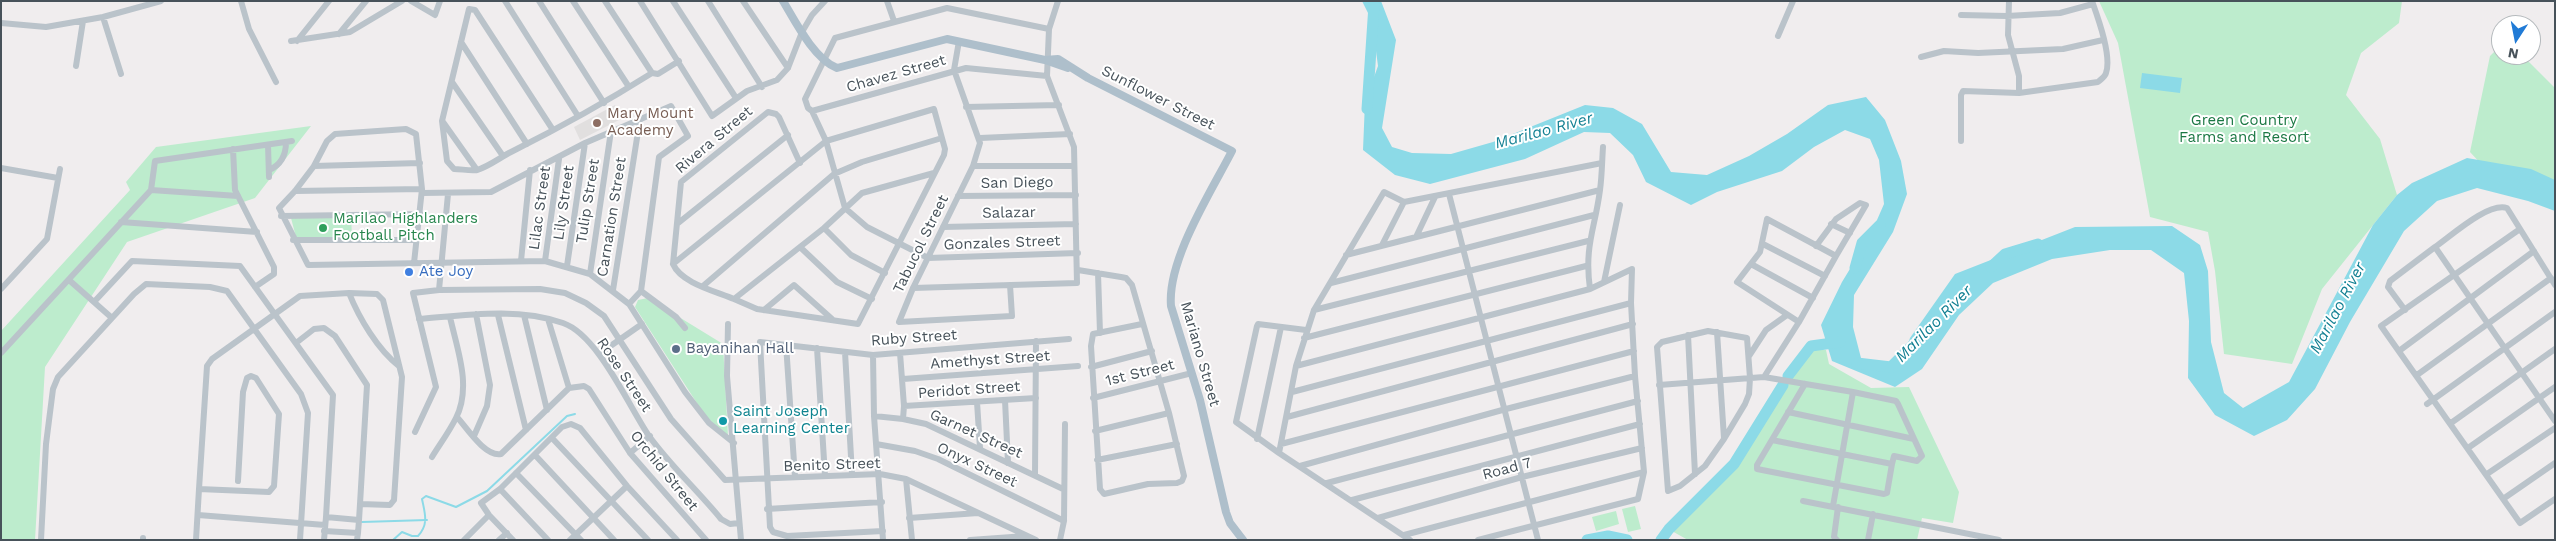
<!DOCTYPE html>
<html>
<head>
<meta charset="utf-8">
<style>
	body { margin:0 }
	#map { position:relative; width:2556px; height:541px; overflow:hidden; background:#f0edee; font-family:"Work Sans",sans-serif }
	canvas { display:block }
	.frame { position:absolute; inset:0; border:2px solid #47525a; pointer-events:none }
	.north { position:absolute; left:2491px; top:15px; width:50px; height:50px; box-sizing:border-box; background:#fff; border:1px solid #b5babd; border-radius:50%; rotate:191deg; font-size:14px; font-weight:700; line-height:20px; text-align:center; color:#47525a }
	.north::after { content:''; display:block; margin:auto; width:18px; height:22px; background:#217bd6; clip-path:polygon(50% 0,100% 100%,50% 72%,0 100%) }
</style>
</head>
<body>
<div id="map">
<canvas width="2556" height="541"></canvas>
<div class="frame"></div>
<div class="north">N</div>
</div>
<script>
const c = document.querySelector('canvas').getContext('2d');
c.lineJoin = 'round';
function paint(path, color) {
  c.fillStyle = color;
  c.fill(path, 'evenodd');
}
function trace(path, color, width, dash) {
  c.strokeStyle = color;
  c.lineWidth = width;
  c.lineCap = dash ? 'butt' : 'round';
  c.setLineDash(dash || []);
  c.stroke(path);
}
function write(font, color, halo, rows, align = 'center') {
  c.font = font + ' "Work Sans",sans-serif';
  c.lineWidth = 4;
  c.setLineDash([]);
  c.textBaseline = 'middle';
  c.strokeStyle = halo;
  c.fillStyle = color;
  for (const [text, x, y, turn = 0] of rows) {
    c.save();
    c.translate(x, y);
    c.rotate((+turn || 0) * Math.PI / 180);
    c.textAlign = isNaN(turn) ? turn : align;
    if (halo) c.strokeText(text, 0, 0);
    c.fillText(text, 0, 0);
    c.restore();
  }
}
const education = new Path2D(`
	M615,105L621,119L580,140L574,127Z`);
const green = new Path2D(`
	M2099,1H2402L2399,23L2361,53L2346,95L2380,139L2397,195L2322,289L2292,364L2224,354L2215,271L2208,232L2150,217L2118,43Z
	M2501,45V55H2522L2555,88V188L2483,166L2470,152L2490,56Z
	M311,126L255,198L127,242L45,367L35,540H1V331L130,190L126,182L156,147Z
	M351,216L352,237H296L291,218Z
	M648,298L723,344L728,436L711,425L635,307L638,300Z
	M1812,348L1826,350L1829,364L1871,388L1909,387L1959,492L1953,523L1922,518L1917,540H1688L1670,530L1734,467L1794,372Z
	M1635,506L1641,529L1628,532L1622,509Z
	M1616,511L1619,524L1596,531L1592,517Z`);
const water = new Path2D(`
	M1362,1H1381L1396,40L1382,128L1392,147L1412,153L1451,154L1493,142L1585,105L1613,108L1642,124L1671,172L1707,175L1749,156L1787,134L1828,105L1866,97L1885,120L1901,161L1907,194L1893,232L1854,295L1853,327L1861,358L1872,365L1902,362L1910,338L1955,274L2075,227L2172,226L2200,245L2208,271L2211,342L2224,393L2243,408L2289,382L2373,225L2397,195L2412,183L2467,158L2531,169L2555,180V211L2528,201L2477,188L2437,201L2404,231L2350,322L2315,389L2287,420L2254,436L2215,415L2188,378L2189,321L2184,273L2151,250H2110L2052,259L1993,283L1959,315L1922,369L1895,387L1832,361L1821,325L1842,282L1870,236L1884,204L1879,160L1870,139L1845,130L1814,147L1782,171L1717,192L1691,205L1646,182L1633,155L1610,133L1584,132L1525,159L1430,184L1395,175L1363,150L1365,102L1378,66L1372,21Z
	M2142,73L2182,78L2180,93L2140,88Z`);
const stream = new Path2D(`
	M362,522L427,520
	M393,540L402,532L412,536H418C429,524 425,514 422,499L426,496L456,507L487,491L567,416L575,414`);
const river = new Path2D(`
	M1367,109L1374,5L1371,1
	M1991,267L2005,254L2038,244
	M1855,268L1862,243L1880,225
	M1857,363L1891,367L1916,342
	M1788,376L1811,346L1840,342
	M1587,540L1608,536L1627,540
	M1661,540L1669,529L1734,464L1783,385`);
const minor = new Path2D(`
	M241,1L249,29L276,82
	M411,1L435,15L440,1
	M505,1L578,116
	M539,1L604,103
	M573,1L629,87
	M605,1L652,73L658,74L679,61
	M640,1L712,116L747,91L777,80L788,68L802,32L812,15L825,1
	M673,1L736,98
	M708,1L762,87
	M743,1L788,68
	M887,1L894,21
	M1961,15L2007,16L2060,13L2093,4
	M103,17L121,74
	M1,23L46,27L103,17L161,1
	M339,34L366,1
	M1778,36L1793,1
	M291,41L350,32L402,1
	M297,41L329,1
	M959,41L954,70L980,143L973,166L913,288L899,322L1012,316L1010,285
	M461,42L527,144
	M1921,57L1944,51L1978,53L2063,49L2103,40
	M76,66L83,21
	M1047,76L966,68L812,111L808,108L805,99L835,38L947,8L1049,29
	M452,82L503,156
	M2019,93L2098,82C2101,79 2105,77 2106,73C2112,56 2098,18 2092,1
	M966,107L1059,105
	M812,111L826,141L845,208L867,227L928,258L1078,253
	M443,122L477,170
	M553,130L475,10L469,9L442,121L447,161L454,169C461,169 470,171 477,170C488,167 501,157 511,152C559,128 606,102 652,73
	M980,138L1070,134
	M1961,141V95L1963,91L2019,93V76L2008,35L2009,1
	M268,145L269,177
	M233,149L235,190L274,267V274L255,287
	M800,163L779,117L776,114L768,112L681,182L673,264C681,283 715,291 734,299L824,228L862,193L934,173
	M314,166L420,163
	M973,166H1074
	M1,168L58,178
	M269,170C281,165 286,155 286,142
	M151,190L238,196
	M295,191L422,189
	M422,193L491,192L585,143L671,106L688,136L659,157L641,291
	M1449,194L1538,540
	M958,196L1076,195
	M281,216L421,214
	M121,222L257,232
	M677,224L788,135
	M1831,224L1850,233
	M943,227L1076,224
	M824,228L851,255L885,273
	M2520,229L2381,326L2520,523L2555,499
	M1416,237L1435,197
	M293,240H417
	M1763,244L1825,276
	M1382,245L1404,202
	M1816,246L1836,219L1860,203L1866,205L1836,256
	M800,247L837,282L872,299
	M1346,255L1600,190
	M521,261L530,170
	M545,261L559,159
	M414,263L422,189L416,134L406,129L335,134L327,141L314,166L295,191L279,208L308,265L545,261L590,274L629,304L685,392L709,423L734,443
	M673,264L826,141L934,109L945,149L944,155L858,324L757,309L734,299
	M1751,264L1813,298
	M567,266L585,143
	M1078,270L1121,277L1126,278L1132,285L1169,413L1184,476L1182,481L1177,483L1148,484L1104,494L1100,489L1091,346L1093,334L1142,324
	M1098,273L1100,333
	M590,274L611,131
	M69,280L112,318
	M1604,282L1620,205
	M1331,283L1594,215
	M2555,285L2507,208C2488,202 2451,236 2435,247L2555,421
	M703,286L834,174L862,162L942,138
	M913,288L1077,283L1074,147L1047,76L1049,29L1058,1
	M1,289L47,239L60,169
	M439,290L448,194
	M613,290L640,119
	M349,293L377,294L383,300L402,377L394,500L390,505L360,504L359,520
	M94,302L132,261L240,266L333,395L326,517
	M629,304L641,291L676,317L685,328
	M764,310L794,285L832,319
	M1314,310L1588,241
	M2405,310L2388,287L2390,281L2435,247
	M498,315L526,430
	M524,315L547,410
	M419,319C466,315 518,307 563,323C598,335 628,405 649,436C670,465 698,491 721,519L730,524L739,523
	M548,319L569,388
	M728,324L727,376L741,540
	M1708,331L1747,338L1750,378L1749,394L1745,404L1724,439L1705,466L1680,486L1668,491L1657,347L1662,342Z
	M1717,332L1724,438
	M1688,335L1695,474
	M1304,338L1586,266
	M296,343L314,329L324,328L335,336L367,385L360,504
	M786,344L795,477
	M817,348L825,476
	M2399,351L2534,251
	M845,352L852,474
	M1,353L151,190L155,161L292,141
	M900,353L904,406L903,419
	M599,354L642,324
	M873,355L874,416L883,540
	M1749,356L1766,330L1787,315
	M1296,366L1590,289
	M1091,367L1152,351
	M2417,375L2551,278
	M1764,377L1799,322L1836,256L1767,219L1760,252L1737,282L1799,322
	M903,379L1078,366
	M1659,385L1764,377L1853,392L1833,506
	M1292,392L1631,303
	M1853,392L1896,401L1898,404L1922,456L1917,461L1894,456L1892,464
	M1093,398L1192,373
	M1005,400L1008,463
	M977,402L980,448
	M2427,404L2555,312
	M904,406L1036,398
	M1788,412L1914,439
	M874,416L903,419L926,424L1063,489
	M457,417C467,428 485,457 501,454L569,388L584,386L589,389L630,453L706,540
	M1287,417L1633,324
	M2451,423L2555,349
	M1095,431L1169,413
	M415,432L436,387L413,293L439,290L540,289L565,293L586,303L604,316L671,419L725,480L880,474L906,479L1036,540
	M474,436L487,406L490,385L476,314
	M552,438L648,540
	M1257,439L1281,327
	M1772,440L1892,464L1887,493L1884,494L1757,469V465C1773,438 1789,411 1805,384
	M876,444L915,451L938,459L1064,521
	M1281,444L1634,351
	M2468,448L2555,387
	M630,453L650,436
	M1279,453L1236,422L1257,326L1258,324L1306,330
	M535,455L614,540
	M432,457C440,444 449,432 456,418C472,386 457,349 450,317
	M1097,460L1177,444
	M1300,466L1506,409L1635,376
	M516,473L581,540
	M2487,474L2555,428
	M1035,475L1036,341
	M906,479L912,540
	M238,481L243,392L247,378L251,376L256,378L279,414L274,486L269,492L199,489L207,366L212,359L300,296L349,293C359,318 378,350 399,366
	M1327,483L1638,401
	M500,489L548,540
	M2503,499L2555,463
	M1352,500L1640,424
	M1803,501L1999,540
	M767,509L882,502
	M198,515L325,525
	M909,518L978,513
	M1378,518L1522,477L1642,448
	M324,531L358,533L357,540
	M883,531L787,536L773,532L770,527L760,342L873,355L1069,339
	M1404,535L1644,472
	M41,540L46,444L53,389L58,377L134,294L146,284L210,287L227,291L301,394L308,413L300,540
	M143,540V538
	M196,540L199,489
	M324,540L326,517L359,520L358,533
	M464,540L489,515
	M499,540L507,533
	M513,540L489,515L481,503L500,489L562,427L571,424L580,428L627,486L677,540
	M570,540L627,486
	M970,540L1026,536
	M1060,540L1064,521L1065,424
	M1410,540L1279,453L1296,366L1314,310L1384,192L1404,202L1602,163
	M1478,540L1638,499L1644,472L1635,376L1631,303L1632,269L1590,289C1584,246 1595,229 1600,190C1602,176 1602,161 1603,147
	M1837,540L1834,537L1838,507
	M1868,540L1873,514`);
const major = new Path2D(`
	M783,1C795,21 814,59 837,68L947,39L1045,60L1068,68
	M1045,60L1058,59L1088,78L1232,151C1211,192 1167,260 1171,306L1200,400L1226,512L1230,523L1243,540`);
const markers = [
	[597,123,5,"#8d6e63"],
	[323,228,5,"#2e9e5b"],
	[409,272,5,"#3f7fe0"],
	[676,349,5,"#5c6f8a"],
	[723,421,5,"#0f9aa8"]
];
const streetNames = [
	["Chavez Street",896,74,-16],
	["Sunflower Street",1158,98,27],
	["Rivera Street",714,140,-40],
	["San Diego",1017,183,-1],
	["Tulip Street",588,201,-81],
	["Lily Street",564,203,-82],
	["Lilac Street",540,208,-82],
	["Salazar",1009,213,-1],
	["Carnation Street",612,217,-81],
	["Gonzales Street",1002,243,-2],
	["Tabucol Street",921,244,-64],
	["Ruby Street",914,338,-4],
	["Mariano Street",1200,354,74],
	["Amethyst Street",990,360,-4],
	["1st Street",1140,373,-14],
	["Rose Street",624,375,56],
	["Peridot Street",969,390,-4],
	["Garnet Street",976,434,24],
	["Benito Street",832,465,-2],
	["Onyx Street",977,465,25],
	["Road 7",1507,469,-15],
	["Orchid Street",664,471,51]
];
const educationNames = [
	["Mary Mount",607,114],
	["Academy",607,131]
];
const parkNames = [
	["Green Country",2244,121],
	["Farms and Resort",2244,138]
];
const leisureNames = [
	["Marilao Highlanders",333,219],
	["Football Pitch",333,236]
];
const shopNames = [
	["Ate Joy",419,272]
];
const serviceNames = [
	["Bayanihan Hall",686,349]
];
const cultureNames = [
	["Saint Joseph",733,412],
	["Learning Center",733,429]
];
const waterNames = [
	["Marilao River",1544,131,-15],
	["Marilao River",2338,308,-62],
	["Marilao River",1934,324,-45]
];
paint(education, '#e1dfdf');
paint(green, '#bdeccd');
paint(water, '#8cdae7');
trace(stream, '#8cdae7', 2);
trace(river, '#8cdae7', 11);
trace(minor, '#bac3ca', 6);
trace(major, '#aebfcb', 8);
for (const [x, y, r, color] of markers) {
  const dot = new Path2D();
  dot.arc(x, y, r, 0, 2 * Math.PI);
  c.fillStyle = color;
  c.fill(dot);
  trace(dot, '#fff', 2);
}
write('15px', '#47525a', '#fff', streetNames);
write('15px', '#785e54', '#fff', educationNames, 'left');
write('15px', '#1b7844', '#fff', parkNames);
write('15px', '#27864d', '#fff', leisureNames, 'left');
write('15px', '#366cbe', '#fff', shopNames, 'left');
write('15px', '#4e5e75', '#fff', serviceNames, 'left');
write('15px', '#0d838f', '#fff', cultureNames, 'left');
write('italic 16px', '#138093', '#fff', waterNames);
</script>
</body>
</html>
